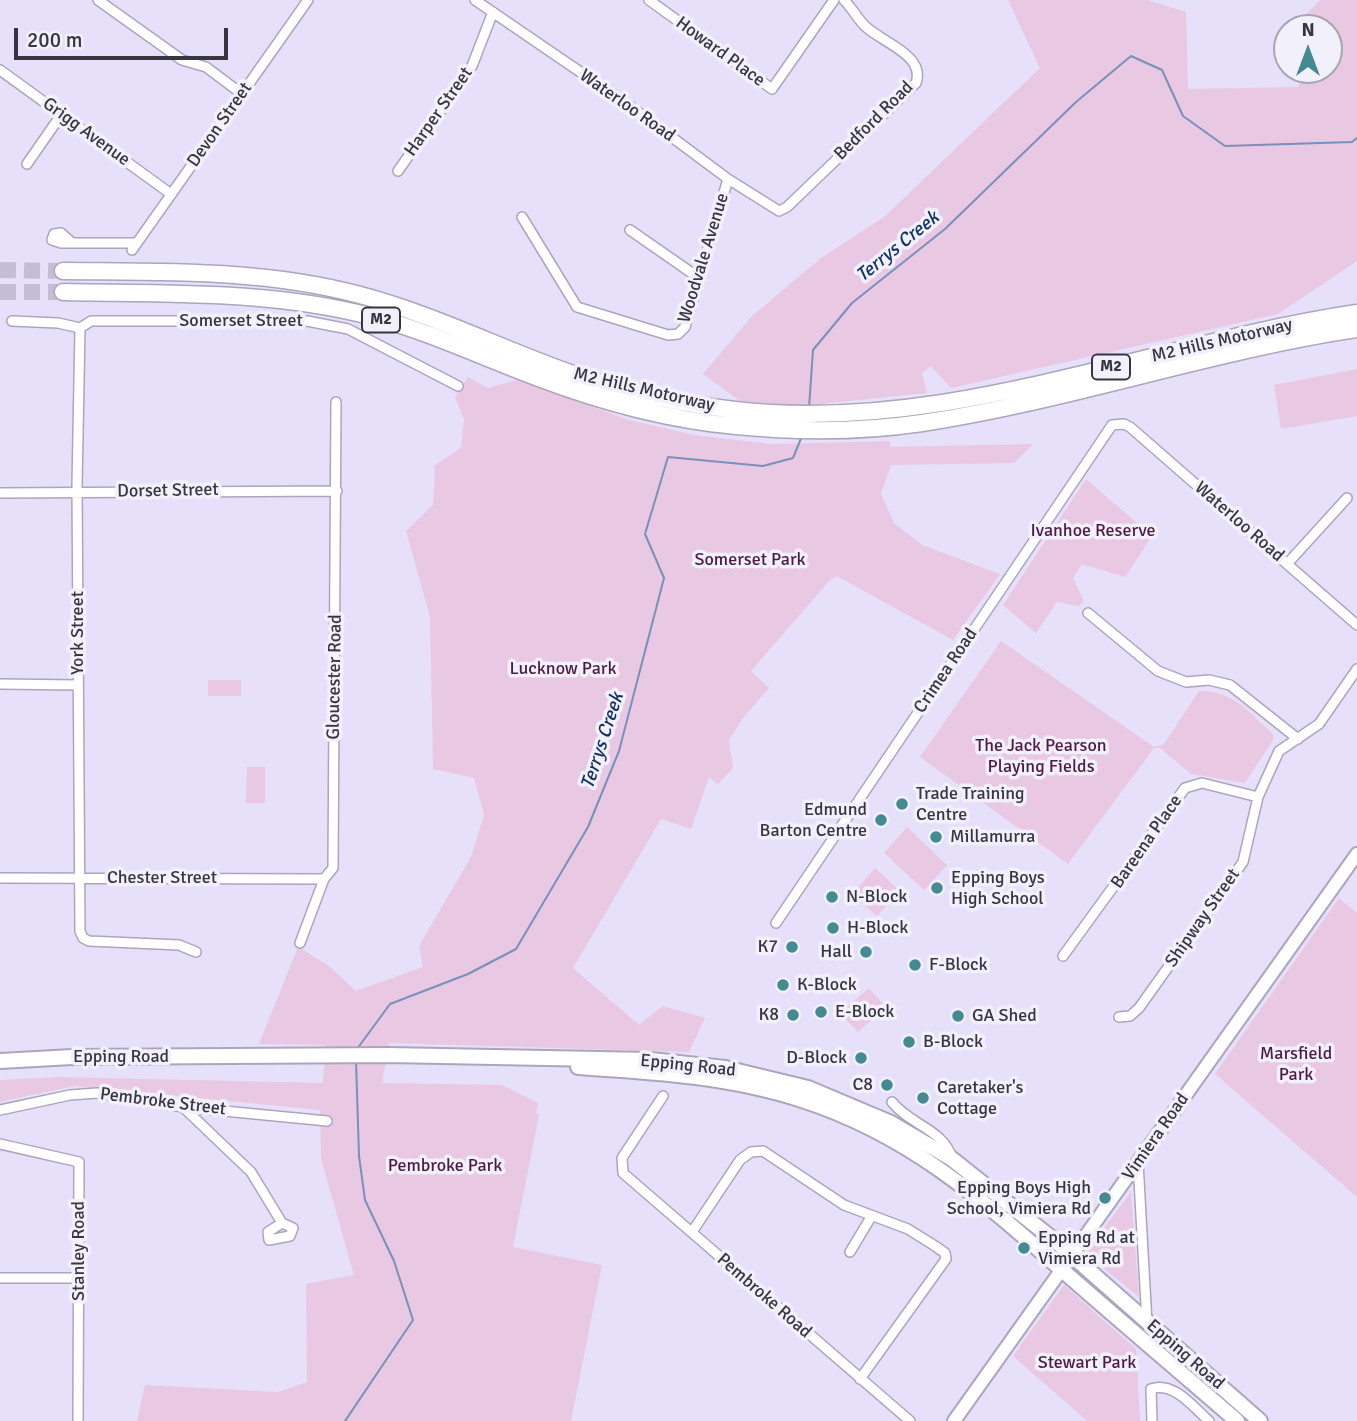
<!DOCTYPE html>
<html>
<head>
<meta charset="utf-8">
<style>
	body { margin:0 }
	#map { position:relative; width:1357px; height:1421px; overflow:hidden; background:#e6e0fb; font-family:Signika,sans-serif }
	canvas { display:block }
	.north { position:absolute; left:1273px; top:14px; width:70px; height:70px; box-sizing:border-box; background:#f2f0fb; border:2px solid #a7a5b0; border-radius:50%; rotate:0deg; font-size:19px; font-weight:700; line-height:28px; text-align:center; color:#37353f }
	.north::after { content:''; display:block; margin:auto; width:24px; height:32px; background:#438a91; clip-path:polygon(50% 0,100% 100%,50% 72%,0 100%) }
	.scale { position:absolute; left:14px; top:28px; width:214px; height:32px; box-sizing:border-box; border:4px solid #37353f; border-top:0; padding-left:9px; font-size:21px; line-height:24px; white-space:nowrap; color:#37353f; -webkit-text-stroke:5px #f2f0fb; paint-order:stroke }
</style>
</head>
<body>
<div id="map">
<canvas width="1357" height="1421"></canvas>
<div class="north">N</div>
<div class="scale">200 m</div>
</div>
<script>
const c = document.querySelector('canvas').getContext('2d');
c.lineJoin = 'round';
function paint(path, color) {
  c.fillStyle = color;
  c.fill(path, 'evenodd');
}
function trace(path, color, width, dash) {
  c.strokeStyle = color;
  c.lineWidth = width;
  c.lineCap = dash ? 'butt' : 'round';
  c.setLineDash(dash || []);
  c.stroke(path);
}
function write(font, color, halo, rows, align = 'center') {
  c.font = font + ' Signika,sans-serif';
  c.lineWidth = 7;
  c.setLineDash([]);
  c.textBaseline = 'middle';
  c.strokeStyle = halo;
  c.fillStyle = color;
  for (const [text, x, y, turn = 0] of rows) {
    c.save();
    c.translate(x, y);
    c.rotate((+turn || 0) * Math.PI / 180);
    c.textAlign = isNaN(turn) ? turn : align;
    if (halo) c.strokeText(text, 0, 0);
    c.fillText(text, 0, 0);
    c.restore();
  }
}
const green = new Path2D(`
	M1008,0H1147L1186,12L1188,89L1299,87V70H1329V28H1297V24L1320,0H1357V261L1278,314L951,388L931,366L922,373L927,393L801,406L740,401L703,374L752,316L821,258L884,217L1040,68Z
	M1357,369V416L1281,429L1274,385Z
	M468,377L488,388L517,380L629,420L694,435L771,444L890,441V447L1033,444L1014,463L891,465L881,494L894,523L922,545L1000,574L953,640L837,576L831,579L751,671L769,688L742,719L729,740L733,768L718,784L709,777L691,829L661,819L573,968L639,1025L663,1006L705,1018L689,1052L389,1043L382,1083L502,1085L538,1103L536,1113L539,1115L513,1247L602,1265L571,1421H137L145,1385L278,1392L307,1382L306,1284L354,1275L321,1158L320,1110L74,1086L0,1102V1080L58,1077L323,1083L325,1045L259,1044L298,947L329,966L356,991L423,967L419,946L471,857L484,815L474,778L433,769L430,617L406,531L433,505L435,465L461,448L464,420L455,397Z
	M1086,479L1152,536L1125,577L1082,564L1073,578L1084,601L1078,606L1057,602L1036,633L1003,605Z
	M1001,641L1154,747L1164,744L1199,691C1232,690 1250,713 1273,734V740L1245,783L1191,774L1160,748H1154L1068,864L920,757Z
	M208,680H241V696H208Z
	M247,767H265V803H246Z
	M907,827L947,865L924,890L884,853Z
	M875,868L900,891L877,916L852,894Z
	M1339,898L1357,913V1197L1215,1074Z
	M869,988L886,1007L858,1032L840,1013Z
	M1131,1192L1139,1297L1085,1253Z
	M1064,1285L1136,1349L1140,1421H1087L1013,1356Z`);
const stream = new Path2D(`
	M809,408L813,350L852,303L945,229L1076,102L1131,56L1162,70L1183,116L1225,146L1352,142L1357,138
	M357,1049L390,1004L468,974L516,949L588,827L619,751L664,578L645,534L668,457L763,466L793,458L802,436
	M345,1421L413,1320L394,1261L365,1200L359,1156L356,1061`);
const highwayTunnel = new Path2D(`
	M0,270L63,271
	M0,292H63`);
const street = new Path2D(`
	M98,0L182,60L206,67L242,94
	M475,0L630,106L728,179L779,211L787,207L916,83C926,55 881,42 865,26C857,18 852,8 844,0
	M649,0L772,89L834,0
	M0,70L171,194
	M27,164L61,115
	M398,171L472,66L493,12
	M522,217L577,307L668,335L678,334L685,327L728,179
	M630,230L699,278
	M70,241L61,233L54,234L52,240L61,243H137
	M132,250L308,0
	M12,321L58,323L80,328L91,321H307L348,329L458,386
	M80,328L77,486L80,931L83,938L89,941L179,945L196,952
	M0,493L337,491
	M1287,564L1347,498
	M1088,613L1158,671L1186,682L1209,680L1230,685L1298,739
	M0,684L78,685
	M0,878L324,879
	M776,923L1112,425L1124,424L1130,427L1357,625
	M300,943L324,879L333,868L336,402
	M1063,956L1185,788L1202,783L1258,797
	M1119,1017L1130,1016L1139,1008L1243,862L1258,797L1279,751L1319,724L1357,669
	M663,1096L622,1158L623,1173L910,1421
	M892,1102C910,1125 943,1129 952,1158
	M183,1107L251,1172L282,1223L293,1228L290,1236L269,1240L268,1232L282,1223
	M0,1110L70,1095L97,1093L183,1107L327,1121
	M0,1144L79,1162L78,1421
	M1138,1162L1147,1323
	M692,1232L740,1160L751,1152L763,1151L844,1205L908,1229L935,1246L945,1253L946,1259L860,1379
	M850,1252L871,1217
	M0,1278H79
	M1152,1421L1151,1389C1174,1381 1193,1407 1209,1421`);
const secondary = new Path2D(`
	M954,1421L1357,854`);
const primary = new Path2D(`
	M0,1061L72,1057L389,1055L651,1060L725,1068L808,1088L891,1123L952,1159L1059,1244L1260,1421
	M578,1067C654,1072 729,1076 802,1100C908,1134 979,1197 1061,1269C1119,1320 1178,1370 1237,1421`);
const highway = new Path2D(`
	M63,271C163,272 263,269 360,295C436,315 505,351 579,376C629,393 683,404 735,410C949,434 1149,344 1357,313
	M63,292C167,294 272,290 374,317C430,332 482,357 536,377C599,401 668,420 736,426C797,432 861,432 922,423C1068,401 1210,351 1357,329`);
const markers = [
	[902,804,7,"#438a91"],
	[881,820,7,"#438a91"],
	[936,837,7,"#438a91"],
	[937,888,7,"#438a91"],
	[832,897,7,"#438a91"],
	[833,928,7,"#438a91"],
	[792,947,7,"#438a91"],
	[866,952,7,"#438a91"],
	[915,965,7,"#438a91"],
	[783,985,7,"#438a91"],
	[821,1012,7,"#438a91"],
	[793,1015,7,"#438a91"],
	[958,1016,7,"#438a91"],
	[909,1042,7,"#438a91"],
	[861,1058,7,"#438a91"],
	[887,1085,7,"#438a91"],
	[923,1098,7,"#438a91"],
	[1105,1198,7,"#438a91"],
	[1024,1248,7,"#438a91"]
];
const shields = [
	[381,320,38],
	[1111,367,38]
];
const shieldNames = [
	["M2",381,320],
	["M2",1111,367]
];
const streetNames = [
	["Howard Place",720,52,36],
	["Waterloo Road",627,106,35],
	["Harper Street",439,112,-55],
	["Bedford Road",874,121,-45],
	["Devon Street",220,125,-55],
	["Grigg Avenue",86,132,36],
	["Woodvale Avenue",704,258,-73],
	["Somerset Street",241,321],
	["M2 Hills Motorway",1222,341,-13],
	["M2 Hills Motorway",644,390,13],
	["Dorset Street",168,491,-1],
	["Waterloo Road",1239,522,41],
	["York Street",78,633,-90],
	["Crimea Road",946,671,-56],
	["Gloucester Road",335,677,-89],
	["Bareena Place",1147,842,-55],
	["Chester Street",162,878],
	["Shipway Street",1203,918,-55],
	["Epping Road",121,1057],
	["Epping Road",688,1066,6],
	["Pembroke Street",163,1102,7],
	["Vimiera Road",1156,1137,-55],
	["Stanley Road",79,1251,-90],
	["Pembroke Road",764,1296,41],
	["Epping Road",1185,1355,41]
];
const parkNames = [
	["Ivanhoe Reserve",1093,531],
	["Somerset Park",750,560],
	["Lucknow Park",563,669],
	["The Jack Pearson",1041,746],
	["Playing Fields",1041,767],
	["Marsfield",1296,1054],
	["Park",1296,1075],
	["Pembroke Park",445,1166],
	["Stewart Park",1087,1363]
];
const poiNames = [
	["Trade Training",916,794],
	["Centre",916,815],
	["Edmund",867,810,"right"],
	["Barton Centre",867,831,"right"],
	["Millamurra",950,837],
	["Epping Boys",951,878],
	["High School",951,899],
	["N-Block",846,897],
	["H-Block",847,928],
	["K7",778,947,"right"],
	["Hall",852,952,"right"],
	["F-Block",929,965],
	["K-Block",797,985],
	["E-Block",835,1012],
	["K8",779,1015,"right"],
	["GA Shed",972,1016],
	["B-Block",923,1042],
	["D-Block",847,1058,"right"],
	["C8",873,1085,"right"],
	["Caretaker's",937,1088],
	["Cottage",937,1109],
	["Epping Boys High",1091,1188,"right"],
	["School, Vimiera Rd",1091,1209,"right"],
	["Epping Rd at",1038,1238],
	["Vimiera Rd",1038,1259]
];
const waterNames = [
	["Terrys Creek",898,247,-39],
	["Terrys Creek",603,741,-72]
];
paint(green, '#e9c8e3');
trace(stream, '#7791b9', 2);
trace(highwayTunnel, '#c3bed5', 16, [16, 8]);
trace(street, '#aba5be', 12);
trace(secondary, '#aba5be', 16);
trace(primary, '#aba5be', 18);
trace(highway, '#aba5be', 19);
trace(street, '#fff', 9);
trace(secondary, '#fff', 12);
trace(primary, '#fff', 14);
trace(highway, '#fff', 16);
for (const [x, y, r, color] of markers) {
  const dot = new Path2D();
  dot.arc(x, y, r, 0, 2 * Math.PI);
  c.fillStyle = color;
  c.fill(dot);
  trace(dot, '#f2f0fb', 2.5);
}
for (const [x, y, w] of shields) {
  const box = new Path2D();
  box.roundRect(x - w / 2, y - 12.5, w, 25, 5);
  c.fillStyle = '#f2f0fb';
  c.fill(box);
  trace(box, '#37353f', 2);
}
write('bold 16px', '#37353f', null, shieldNames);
write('18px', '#37353f', '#f2f0fb', streetNames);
write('18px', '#4d1a46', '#f2f0fb', parkNames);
write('18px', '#37353f', '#f2f0fb', poiNames, 'left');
write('italic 19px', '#113164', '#f2f0fb', waterNames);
</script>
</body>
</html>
